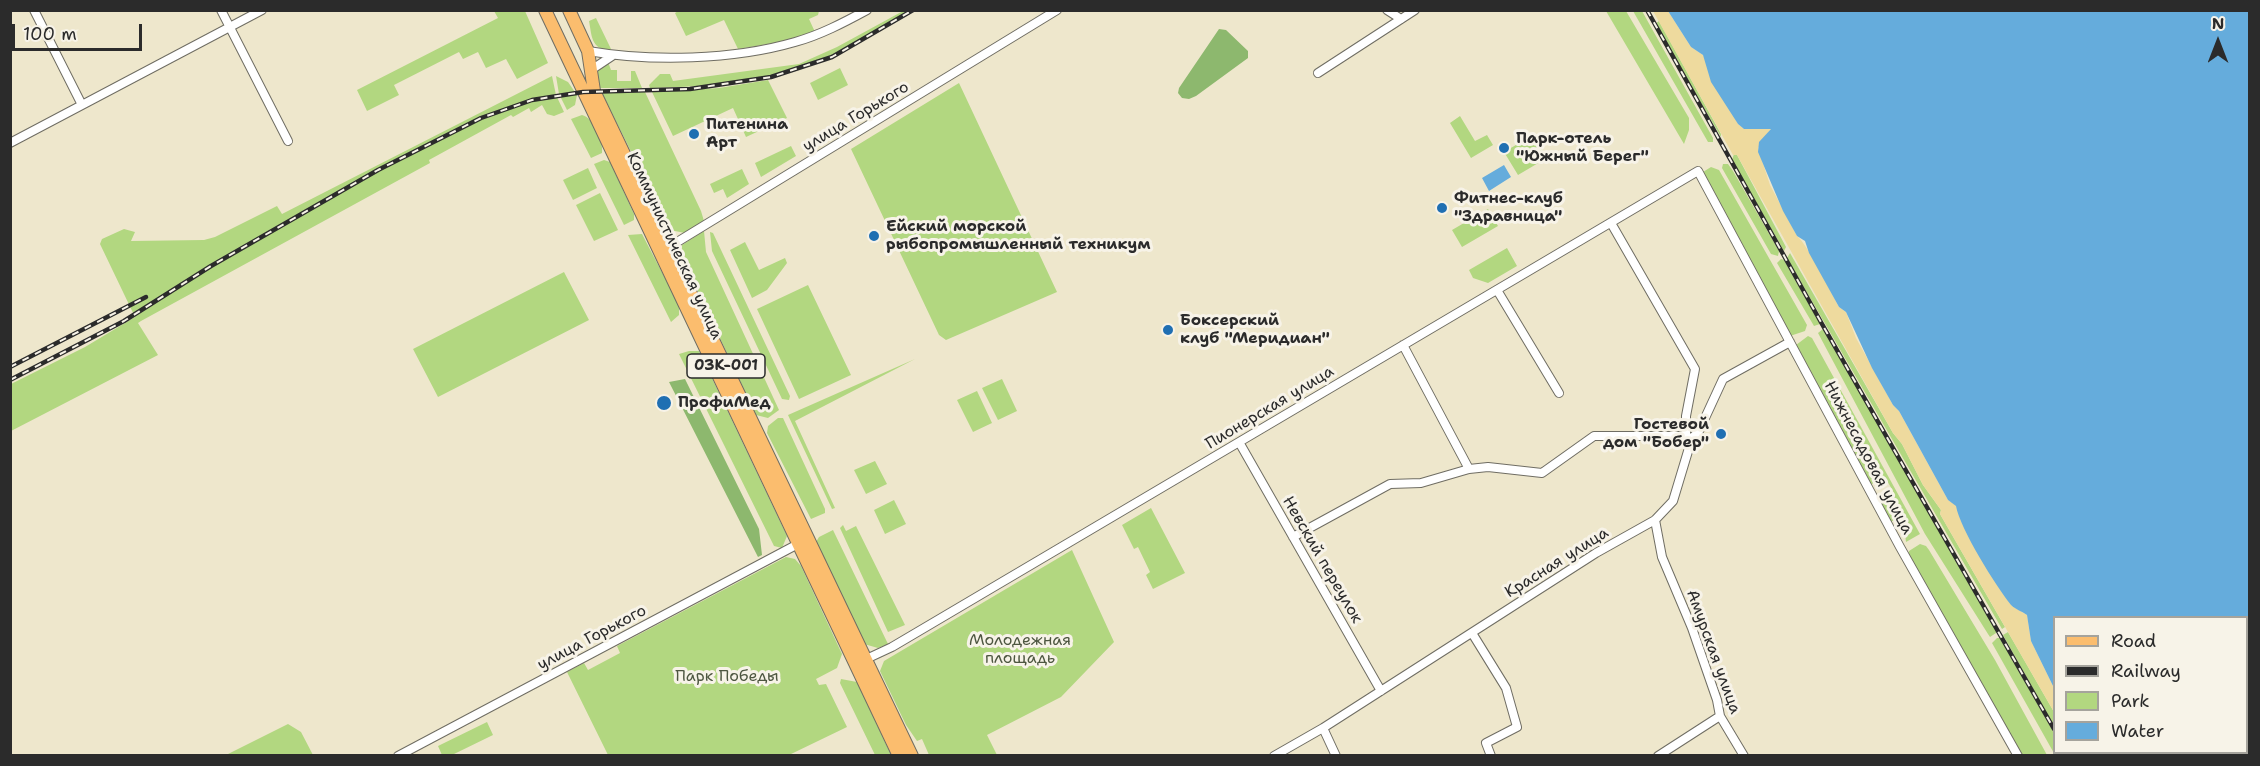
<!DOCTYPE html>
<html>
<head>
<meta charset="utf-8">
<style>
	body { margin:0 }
	#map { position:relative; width:2260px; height:766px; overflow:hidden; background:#eee7cc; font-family:"Shantell Sans",sans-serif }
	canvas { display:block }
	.frame { position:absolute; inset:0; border:12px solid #2b2b2b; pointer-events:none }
	.legend { position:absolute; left:2053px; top:616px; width:195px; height:138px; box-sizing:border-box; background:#f7f3e8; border:2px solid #a5a39c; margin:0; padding:8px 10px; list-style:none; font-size:18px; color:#2b2b2b }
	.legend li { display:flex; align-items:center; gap:12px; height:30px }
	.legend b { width:30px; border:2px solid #a5a39c }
	.north { position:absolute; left:2188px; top:12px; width:60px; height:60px; -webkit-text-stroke:4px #f7f3e8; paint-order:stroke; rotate:0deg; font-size:16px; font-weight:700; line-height:24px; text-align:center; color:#2b2b2b }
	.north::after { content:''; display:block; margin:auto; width:21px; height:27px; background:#2b2b2b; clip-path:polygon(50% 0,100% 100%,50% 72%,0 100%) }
	.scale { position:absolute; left:12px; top:24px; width:130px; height:27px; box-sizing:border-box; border:3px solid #2b2b2b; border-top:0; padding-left:8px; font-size:18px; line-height:21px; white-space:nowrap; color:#2b2b2b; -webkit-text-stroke:4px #f7f3e8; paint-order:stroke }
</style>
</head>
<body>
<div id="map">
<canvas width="2260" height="766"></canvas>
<div class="frame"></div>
<ul class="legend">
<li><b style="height:8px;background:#fbbd6e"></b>Road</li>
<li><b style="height:8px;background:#2b2b2b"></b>Railway</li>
<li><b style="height:16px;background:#b2d780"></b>Park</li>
<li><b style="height:16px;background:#65acdc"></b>Water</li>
</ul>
<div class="north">N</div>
<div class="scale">100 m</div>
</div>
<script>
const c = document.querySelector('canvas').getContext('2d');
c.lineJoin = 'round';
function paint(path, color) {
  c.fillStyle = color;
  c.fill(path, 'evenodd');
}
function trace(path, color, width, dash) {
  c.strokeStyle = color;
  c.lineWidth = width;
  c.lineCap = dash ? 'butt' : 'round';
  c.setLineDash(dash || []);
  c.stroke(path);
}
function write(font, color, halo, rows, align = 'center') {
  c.font = font + ' "Shantell Sans",sans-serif';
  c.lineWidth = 6;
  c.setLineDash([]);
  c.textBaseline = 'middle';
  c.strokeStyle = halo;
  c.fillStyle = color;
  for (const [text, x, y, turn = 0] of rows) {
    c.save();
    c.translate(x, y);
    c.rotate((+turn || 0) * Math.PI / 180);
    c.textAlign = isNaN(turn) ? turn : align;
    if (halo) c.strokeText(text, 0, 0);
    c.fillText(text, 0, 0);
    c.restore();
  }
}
const green = new Path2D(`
	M680,10L819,11L818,15L809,19L815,32L780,42L738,49L724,20L686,36L675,13Z
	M494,11H525L548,63L517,79L506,59L486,68L478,52L463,59L459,52L394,85L399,95L367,111L357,90L498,18Z
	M903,11H909C884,25 860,42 834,54C777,81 712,87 650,88L649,85L660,74H670L673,81L799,64L837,47Z
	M1606,11H1626L1689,118V130L1684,144Z
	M1633,11H1642L1713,138V142H1708Z
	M596,18L611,49L608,51C591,47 592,37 589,21Z
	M1659,21L1721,134V137L1655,24Z
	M608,62L611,70H617V81H631V71H635L642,88H600L597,71Z
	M840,68L848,85L818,100L810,83Z
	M552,76L556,95L564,112L554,116L547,114L542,105L531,112L529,108L513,117L511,115L429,160L430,163L141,321L138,323L158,355L11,431V384L85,347L135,317L100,244L102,239L124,229L135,232L131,241L204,240L215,237L277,206L282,214Z
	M556,76L568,82L577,95L575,105L567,110L559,94Z
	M768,80L787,118L746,137L733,108L673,136L652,92L719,88Z
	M959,83L1057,292L946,340L939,335L851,149Z
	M645,92L701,211L704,221L685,233L670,230L602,93Z
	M582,115C593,117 604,142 602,153L591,158L571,119Z
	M1460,116L1475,141L1487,135L1493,145L1471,158L1450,123Z
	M1533,135L1544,153L1540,162L1518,175L1504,152Z
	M791,146L796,156L761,177L755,163Z
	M1734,154L1737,155L1786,247L1784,251L1732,160Z
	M604,160L610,162L634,214V220L624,225L594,164Z
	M1723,164H1728L1733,171L1779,251L1778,256L1771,254L1722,168Z
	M1711,167L1719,170L1807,325L1805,331L1790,336L1703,172Z
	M588,168L597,188L573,200L563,180Z
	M742,169L749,184L727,198L723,189L714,193L710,184Z
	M600,193L618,230L594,241L576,205Z
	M1488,209L1498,226L1462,247L1452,230Z
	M704,231L706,252L779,410L768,418L756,415L681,255L682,245Z
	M710,232L713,233L790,396L789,400L782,399L712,251Z
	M642,234L679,305V315L671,322L628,235Z
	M745,242L759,270L785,258L787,263L767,290L752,298L730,250Z
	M1507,248L1517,266L1488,283L1473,278L1469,270Z
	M1790,253L1893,433L1902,444L1923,485L1941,510L1940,514L2005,627L2002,629L1787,258Z
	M1781,259L1784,260L1820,324L1814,326L1777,263Z
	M564,272L589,320L438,397L413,349Z
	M808,285L851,375L799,399L757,309Z
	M1823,329L1997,630L1996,633L1990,637L1988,634L1925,534L1818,333Z
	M1808,336L1812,338L1920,534L1906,542L1904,525L1897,519L1890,522L1879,501L1894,493L1885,477L1870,485L1796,345Z
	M689,351H699L787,536L782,548L774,546L679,354Z
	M915,359L795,421L835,508L832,509L788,415Z
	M1002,379L1017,411L998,420L982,388Z
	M977,391L992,423L973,432L957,400Z
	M778,418H783L825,509V513L811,519L767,433L768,426Z
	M875,461L887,484L866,494L854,470Z
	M894,500L906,524L885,534L874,510Z
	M1151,508L1185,573L1153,589L1146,575L1150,572L1138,547L1134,549L1122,525Z
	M843,525L846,531L856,526L905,625L888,632L840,528Z
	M833,530L888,644L878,648L864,644L816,542L819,537Z
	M1920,544L1926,546L1929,550L1995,660L2047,755H2022L1908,556L1909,551Z
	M1072,550L1114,642L1061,697L987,735L997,755H929L922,739L917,741L906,725L880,671L884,661Z
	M786,557L795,559L801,566L842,654L837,668L816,679L819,685L826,684L847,727L789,755H608L567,672L584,663L588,670L620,653L617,646Z
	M2008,632L2054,712V726L2003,635Z
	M1997,638H2000L2054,733V752L2065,753L2067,755H2055L1992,643Z
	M841,679L857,682L891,755H875L840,683Z
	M487,722L493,735L452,755H442L438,746Z
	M288,724L301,732L313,755H226Z`);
const forest = new Path2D(`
	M1219,29L1226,30L1248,51V58L1196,96L1189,99L1182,98L1178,93L1179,88Z
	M685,379L759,529L762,555L758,557L669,382Z`);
const sand = new Path2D(`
	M1653,11H1668L1691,47L1703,55L1738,124L1744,129H1771L1758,148L1770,185L1797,236C1806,242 1832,294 1839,307L1846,312L1856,338L1893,405L1899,411L1948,500L1957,506L1961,521L1999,587L2012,606L2027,615L2031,641L2054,688V712L1940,514L1941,510L1923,485L1902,444L1893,433L1737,155H1733Z`);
const water = new Path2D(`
	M1668,11H2249V755H2095L2093,753L2246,752V618H2054V688L2031,641L2027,615C2022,611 2016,610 2011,605C1996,586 1960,529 1956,506L1948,500L1899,411L1893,405L1872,368L1846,312L1839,307L1809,253L1805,241L1797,236L1783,211L1758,152L1759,142L1771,129H1744L1738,124L1711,82L1703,55L1691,47Z
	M1504,165L1511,177L1489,191L1482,178Z`);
const minor = new Path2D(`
	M34,10L82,105
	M221,10L288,141
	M1387,10L1401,19
	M588,51C652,62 733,60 795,42C820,35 843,23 867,10
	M591,70L612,56
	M1318,73L1415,10
	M10,143L262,10
	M1611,223L1695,369L1686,416V436L1691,438
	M669,247L1057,10
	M1497,290L1559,393
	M1403,345L1469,469
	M1239,442L1381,691
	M1655,520L1662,557L1692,628L1717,700L1720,716L1744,756
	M1293,537L1390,484L1421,483L1469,469L1488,467L1542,473L1594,436H1686
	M1472,633L1506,688L1517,727L1486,743L1491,756
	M862,661L892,647L1698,171L1900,547L2018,756
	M1323,728L1336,756
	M398,756L798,544
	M1274,756L1323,728L1596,553L1655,520L1673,501L1692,438L1699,431L1723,379L1790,342
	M1658,756L1720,716`);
const primary = new Path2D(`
	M545,10L899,756
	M569,10L588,51L594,91L912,756`);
const rail = new Path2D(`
	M1647,10L1822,324L2054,729
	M10,367L146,297
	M10,380L124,321L211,266L378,170L481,118L532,100L583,92L690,89L771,77L832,57L913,10
	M2068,752L2070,756`);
const markers = [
	[694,134,6,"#1f6fb2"],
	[1504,148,6,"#1f6fb2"],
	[1442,208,6,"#1f6fb2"],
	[874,236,6,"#1f6fb2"],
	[1168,330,6,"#1f6fb2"],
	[664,403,8,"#1f6fb2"],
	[1721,434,6,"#1f6fb2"]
];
const shields = [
	[726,366,78]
];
const shieldNames = [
	["03К-001",726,366]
];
const streetNames = [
	["улица Горького",856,117,-31],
	["Коммунистическая улица",674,246,65],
	["Пионерская улица",1270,408,-31],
	["Нижнесадовая улица",1868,458,62],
	["Невский переулок",1322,560,60],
	["Красная улица",1557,563,-32],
	["улица Горького",592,638,-28],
	["Амурская улица",1713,652,70]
];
const poiNames = [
	["Питенина",706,125],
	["Арт",706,143],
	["Парк-отель",1516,139],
	["\"Южный Берег\"",1516,157],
	["Фитнес-клуб",1454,199],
	["\"Здравница\"",1454,217],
	["Ейский морской",886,227],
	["рыбопромышленный техникум",886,245],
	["Боксерский",1180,321],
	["клуб \"Меридиан\"",1180,339],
	["ПрофиМед",678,403],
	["Гостевой",1709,425,"right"],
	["дом \"Бобер\"",1709,443,"right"]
];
const parkNames = [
	["Молодежная",1020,641],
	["площадь",1020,659],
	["Парк Победы",727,677]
];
paint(green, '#b2d780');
paint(forest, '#8db86e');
paint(sand, '#eeda9e');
paint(water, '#65acdc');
trace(minor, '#6f6d63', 10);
trace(primary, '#6f6d63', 14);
trace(minor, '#fff', 8);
trace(primary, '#fbbd6e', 12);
trace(rail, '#2b2b2b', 4.5);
trace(rail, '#f7f3e8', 2, [7]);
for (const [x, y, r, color] of markers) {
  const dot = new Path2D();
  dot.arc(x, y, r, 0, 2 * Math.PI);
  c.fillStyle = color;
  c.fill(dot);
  trace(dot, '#f7f3e8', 2);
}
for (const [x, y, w] of shields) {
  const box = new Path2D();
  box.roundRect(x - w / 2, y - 12, w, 24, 4.5);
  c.fillStyle = '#f7f3e8';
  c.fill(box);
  trace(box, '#2b2b2b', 1.5);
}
write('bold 15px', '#2b2b2b', null, shieldNames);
write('16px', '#2b2b2b', '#f7f3e8', streetNames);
write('bold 16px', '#2b2b2b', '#f7f3e8', poiNames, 'left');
write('16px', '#4d5640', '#f7f3e8', parkNames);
</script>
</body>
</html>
